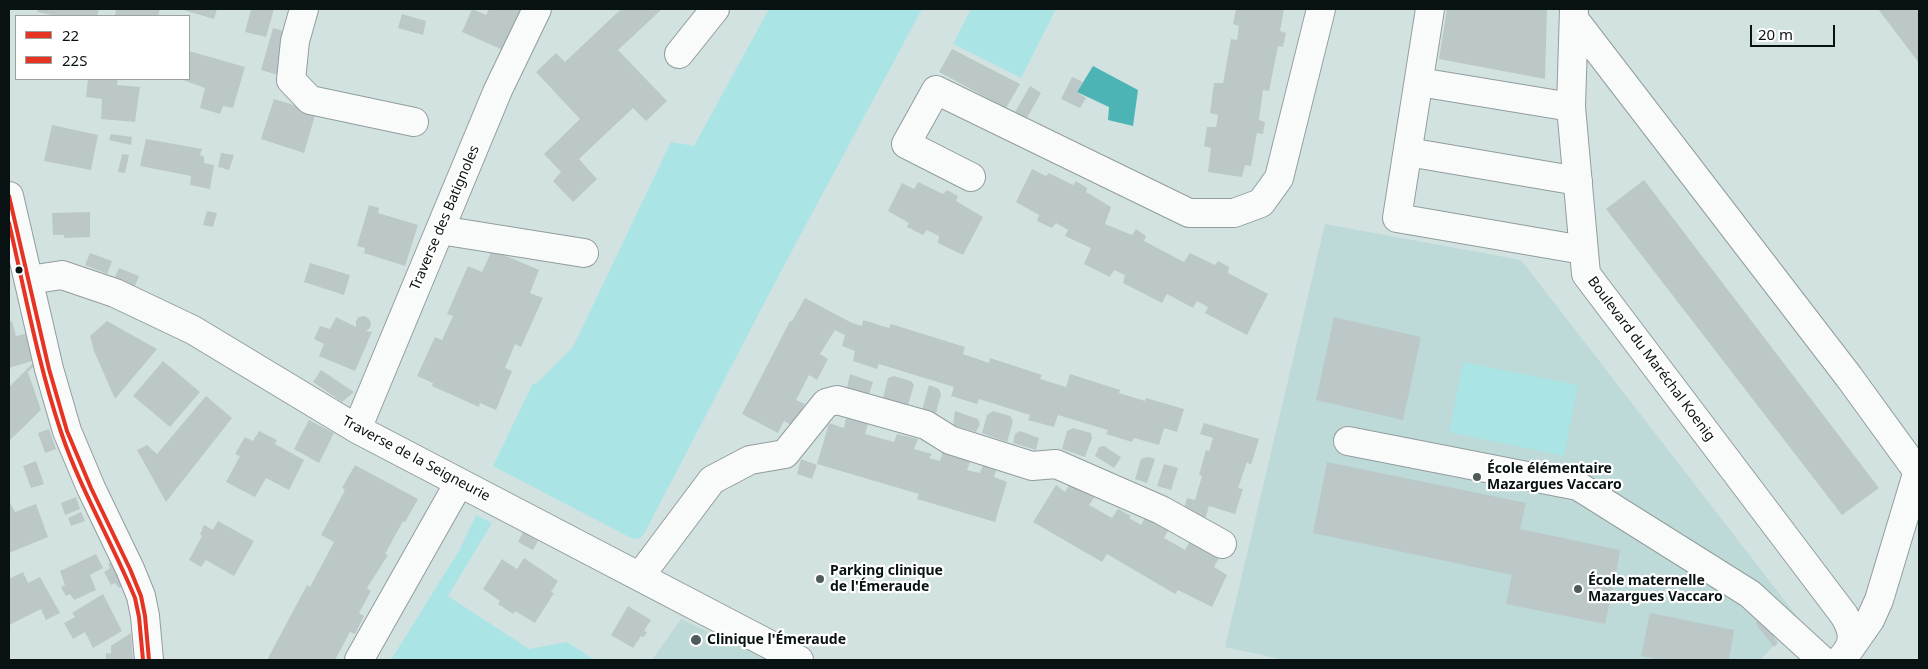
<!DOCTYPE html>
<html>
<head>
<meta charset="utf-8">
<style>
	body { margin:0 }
	#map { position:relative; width:1928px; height:669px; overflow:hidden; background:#d2e2e1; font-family:"Noto Sans",sans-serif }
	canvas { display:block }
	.frame { position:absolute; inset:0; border:10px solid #091212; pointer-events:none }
	.legend { position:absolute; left:15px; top:15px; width:175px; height:65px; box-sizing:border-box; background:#fff; border:1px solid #9da0a0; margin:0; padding:6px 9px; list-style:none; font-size:15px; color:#091212 }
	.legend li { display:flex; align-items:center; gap:10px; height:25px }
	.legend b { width:25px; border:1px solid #9da0a0 }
	.scale { position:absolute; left:1750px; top:25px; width:85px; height:22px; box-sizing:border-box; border:2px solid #091212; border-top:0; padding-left:6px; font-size:15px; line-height:18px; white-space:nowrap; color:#091212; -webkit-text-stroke:4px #fff; paint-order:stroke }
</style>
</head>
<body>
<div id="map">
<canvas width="1928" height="669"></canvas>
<div class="frame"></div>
<ul class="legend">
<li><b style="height:6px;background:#e63323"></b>22</li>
<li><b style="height:6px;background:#e63323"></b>22S</li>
</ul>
<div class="scale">20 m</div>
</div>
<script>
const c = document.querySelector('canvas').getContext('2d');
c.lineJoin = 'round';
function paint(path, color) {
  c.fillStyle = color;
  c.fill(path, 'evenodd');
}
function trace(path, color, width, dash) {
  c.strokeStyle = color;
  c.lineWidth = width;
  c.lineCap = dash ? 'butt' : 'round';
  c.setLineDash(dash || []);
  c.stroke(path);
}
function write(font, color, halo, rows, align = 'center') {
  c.font = font + ' "Noto Sans",sans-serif';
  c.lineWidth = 4.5;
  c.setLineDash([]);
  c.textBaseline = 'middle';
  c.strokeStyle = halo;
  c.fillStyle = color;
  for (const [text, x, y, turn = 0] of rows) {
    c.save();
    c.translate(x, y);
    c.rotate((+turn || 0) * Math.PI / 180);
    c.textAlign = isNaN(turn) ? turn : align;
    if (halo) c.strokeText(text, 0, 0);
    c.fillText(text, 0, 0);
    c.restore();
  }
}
const built = new Path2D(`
	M1325,224L1521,260L1799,619L1760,660H1285L1225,647Z
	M681,619L769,660H652Z`);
const green = new Path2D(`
	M769,9H922L780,273L644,534L640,538L633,539L493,466L533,383L536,384L573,347L671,142L694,146Z
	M971,9H1056L1021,78L953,44Z
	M1463,362L1578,385L1564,456L1449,432Z
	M476,515L492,523L448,596L529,649L567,642L595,660H391L460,549Z`);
const water = new Path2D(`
	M1093,66L1138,90L1133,126L1108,120L1109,107L1077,92Z`);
const building = new Path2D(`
	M38,9H99L97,16H57L37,12Z
	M116,9H160L158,16H115Z
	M180,9H217L214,19Z
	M251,9H274L266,37L245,32Z
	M472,9L486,15L489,9H528L503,50L462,32Z
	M621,9H662L618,50L667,101L646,121L633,108L579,159L597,179L573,202L553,181L561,172L544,154L580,119L536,72L556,53L565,62Z
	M1236,9H1284L1280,31L1286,33L1283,47L1278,46L1269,91L1263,90L1259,120L1265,122L1263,134L1257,133L1251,166L1245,165L1242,177L1208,172L1211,148L1204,146L1207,127H1216L1218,115L1210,113L1214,83H1223L1231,39L1237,40L1239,26L1233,24Z
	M1447,9H1547L1545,79L1439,59Z
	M1878,9H1919V63Z
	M402,14L426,21L423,35L398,28Z
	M273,28L290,33L285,41L278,64L281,65L278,75L261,70Z
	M952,49L1020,84L1006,108L939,72Z
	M189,51L245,67L233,108L223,106L220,114L200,108L205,88L180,79H189Z
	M1072,77L1083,82L1077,92L1086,98L1080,108L1061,99Z
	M88,79H118L117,85L140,87L135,122L101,119L102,99L86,97Z
	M1030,86L1041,93L1027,118L1015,112Z
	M274,99L316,112L304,153L261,139Z
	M52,125L98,135L91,170L44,161Z
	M111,134L132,137L131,145L109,140Z
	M146,139L202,149L200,155L204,157V163L214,165L210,189L190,185L191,176L140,166Z
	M221,153L234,155L229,170L218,167Z
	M122,154L129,155L125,173L118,172Z
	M1032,169L1046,176L1049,173L1073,185L1076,181L1087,188L1086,192L1111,207L1105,224L1132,235L1136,229L1146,236L1144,241L1184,262L1190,253L1215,265L1218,261L1229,267L1228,273L1268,294L1247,335L1205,313L1208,307L1197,301L1193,308L1167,294L1162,303L1123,283L1125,275L1114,270L1110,277L1084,264L1091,248L1065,236L1068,230L1056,223L1052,228L1037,221L1039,215L1016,202Z
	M1644,180L1879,488L1842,515L1606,209Z
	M918,182L943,194L947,190L958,196L956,201L983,217L963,255L938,243L939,236L927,230L923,235L907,227L909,223L888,211L902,183L914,189Z
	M369,205L379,208L378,213L418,225L405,266L364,253L365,248L357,246Z
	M207,211L217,213L213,227L203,225Z
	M90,212V237L64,238V235H53L52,213Z
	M492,250L539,270L530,293L543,298L521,347L515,344L505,368L512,371L496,410L480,403L479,407L432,386L433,383L417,376L435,337L442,340L453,316L447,314L468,266L482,272Z
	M90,253L112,261L107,274L85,265Z
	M310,263L350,275L344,295L304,282Z
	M119,268L139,276L135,286L115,277Z
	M805,298L852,323L862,326L863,320L889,328L891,324L965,347L963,354L989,363L990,358L1042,375L1040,379L1066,387L1070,374L1120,390L1119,393L1145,401L1146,398L1184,409L1177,432L1164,428L1159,445L1134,438L1132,442L1106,434L1108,430L1058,415L1054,427L1028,420L1030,415L979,399L977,404L951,396L954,387L879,364L877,369L853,361L855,351L842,346L845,335L835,330L820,354L828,359L817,380L809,375L796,400L805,404L793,426L784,421L778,433L742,414L790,321H792Z
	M364,316L368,318L371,322L370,328L366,331L372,332L355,371L319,356L324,344L314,339L320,326L330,329L336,317L356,327V321L359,317Z
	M1334,317L1421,337L1403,420L1316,400Z
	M12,321L16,336L29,333L35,360L9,368V322Z
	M107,321L157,349L115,399L94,351L90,336Z
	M35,361L36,364L28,372L41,410L9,441V387Z
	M163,361L200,392L170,427L133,396Z
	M321,370L354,392L342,402L313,382Z
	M850,374L873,382L869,394L847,388Z
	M894,376L911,381L914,385L908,405L883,398L888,378Z
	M929,385L939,389L941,394L936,413L922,410Z
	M206,396L232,418L166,502L137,450L147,445L157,454Z
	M955,411L978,419L980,424L976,432L953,425Z
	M993,411L1010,416L1013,421L1007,442L982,433L987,415Z
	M846,418L868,424L865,434L894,442L897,434L918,439L914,449L932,454L929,458L940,461L943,451L971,460L967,470L980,473L983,465L997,468L994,477L1007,482L995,522L917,499L919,494L817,464L829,423L844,428Z
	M309,420L334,433L319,463L294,449Z
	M1204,423L1259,439L1251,465L1247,462L1238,488L1243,489L1235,514L1209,506L1205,520L1183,512L1187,498L1195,500L1202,476L1199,475L1206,450L1209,451L1213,438L1200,434Z
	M1073,428L1091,433L1092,438L1085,457L1062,449L1067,431Z
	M49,429L56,449L45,453L38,433Z
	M259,431L277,440L275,444L304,460L289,490L266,478L255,497L226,482L240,456L235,454L245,437L253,441Z
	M1020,431L1039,438L1036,450L1013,443L1015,434Z
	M1104,446L1121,457L1114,468L1095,456L1099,447Z
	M1148,457L1155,459L1147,483L1135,479L1141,459Z
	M801,459L817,465L812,479L797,474Z
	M36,461L44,484L31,488L23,466Z
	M1327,462L1526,503L1520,529L1620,550L1616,574L1619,575L1617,583L1614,582L1605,624L1506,604L1512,575L1313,533Z
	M1164,464L1178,468L1171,490L1157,486Z
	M355,465L418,499L405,522L403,521L385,554L388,555L367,588L371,591L359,613L364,616L355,634L350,632L335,660H267L307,585L310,587L334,542L321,535L345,490L342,488Z
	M1071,482L1095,496L1089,505L1112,518L1118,509L1131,516L1129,518L1141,525L1146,516L1169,529L1164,538L1185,550L1190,541L1219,558L1214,567L1227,575L1212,607L1178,590L1175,594L1107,554L1102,562L1033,522L1056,485L1065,492Z
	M76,497L80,509L65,515L61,503Z
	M9,501L15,512L36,504L48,537L9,553Z
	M81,512L85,521L71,526L68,518Z
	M218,521L254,541L234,576L206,560L201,567L189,560L202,536L200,534L204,525L213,530Z
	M523,532L538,541L533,550L518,542Z
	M96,554L103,568L90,575L96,590L74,600L70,594L66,596L61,587L65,585L60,571Z
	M524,558L558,581L551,592L554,593L535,623L515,611L513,614L498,604L500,601L483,589L502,559L517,569Z
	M114,561L125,584L119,588L115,583L111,585L104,572L110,568L108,564Z
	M23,572L28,583L40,577L60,613L46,620L41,609L9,625V579Z
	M103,594L122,631L93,648L85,632L73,639L64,623L75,617L72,613Z
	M628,606L651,620L644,631L647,632L644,637L641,636L633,648L611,635Z
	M1650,613L1734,630L1729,660H1662L1641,656Z
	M1761,617L1776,634L1773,637L1778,643L1774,647L1755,623Z
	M131,633L133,660H106V653L111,654V646Z`);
const minor = new Path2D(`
	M304,9L295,41L291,80L310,100L414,122
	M1430,9L1397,218L1583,250
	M1574,9L1571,107L1586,274L1844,615C1855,634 1855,644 1840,660
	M1574,19L1849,377L1918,472
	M679,54L715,9
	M1419,82L1571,107
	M1408,152L1578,181
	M971,177L906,144L936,90L1189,213H1234L1261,203L1279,178L1321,9
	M9,196L49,369L67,431L91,488L130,569L141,596L145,616L149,660
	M440,230L584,253
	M29,280L62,275L115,293L193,330L357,429L799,660
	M357,429L498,90L537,9
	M1348,441L1578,486L1750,594L1822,660
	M640,576L712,480L750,460L785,454L826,403L837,400L926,425L950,440L1032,466L1056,464L1161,510L1222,544
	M1849,650L1870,620L1879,600L1919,467
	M359,660L459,483`);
const bus1 = new Path2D(`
	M9,196L49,369L67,431L91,488L130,569L141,596L145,616L149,660`);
const bus2 = new Path2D(`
	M9,223C25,292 38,364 61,432C80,489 112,542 135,598L139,617L143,660`);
const markers = [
	[19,270,4.5,"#091212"],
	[1477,477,5,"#4f5b5a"],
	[820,579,5,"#4f5b5a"],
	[1578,589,5,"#4f5b5a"],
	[696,640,6,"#4f5b5a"]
];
const streetNames = [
	["Traverse des Batignoles",445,218,-67],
	["Boulevard du Maréchal Koenig",1651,359,53],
	["Traverse de la Seigneurie",416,459,28]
];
const poiNames = [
	["École élémentaire",1487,469],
	["Mazargues Vaccaro",1487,485],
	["Parking clinique",830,571],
	["de l'Émeraude",830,587],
	["École maternelle",1588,581],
	["Mazargues Vaccaro",1588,597],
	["Clinique l'Émeraude",707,640]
];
paint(built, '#bdd9d8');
paint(green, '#aae4e4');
paint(water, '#4cb4b4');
paint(building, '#bcc8c8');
trace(minor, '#919d9c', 30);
trace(minor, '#f8fbfa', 28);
trace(bus1, '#e63323', 4);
trace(bus2, '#e63323', 4);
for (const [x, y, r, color] of markers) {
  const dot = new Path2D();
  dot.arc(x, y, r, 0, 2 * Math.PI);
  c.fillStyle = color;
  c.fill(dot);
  trace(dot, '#fff', 2);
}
write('14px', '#091212', '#fff', streetNames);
write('bold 14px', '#091212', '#fff', poiNames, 'left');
</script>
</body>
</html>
